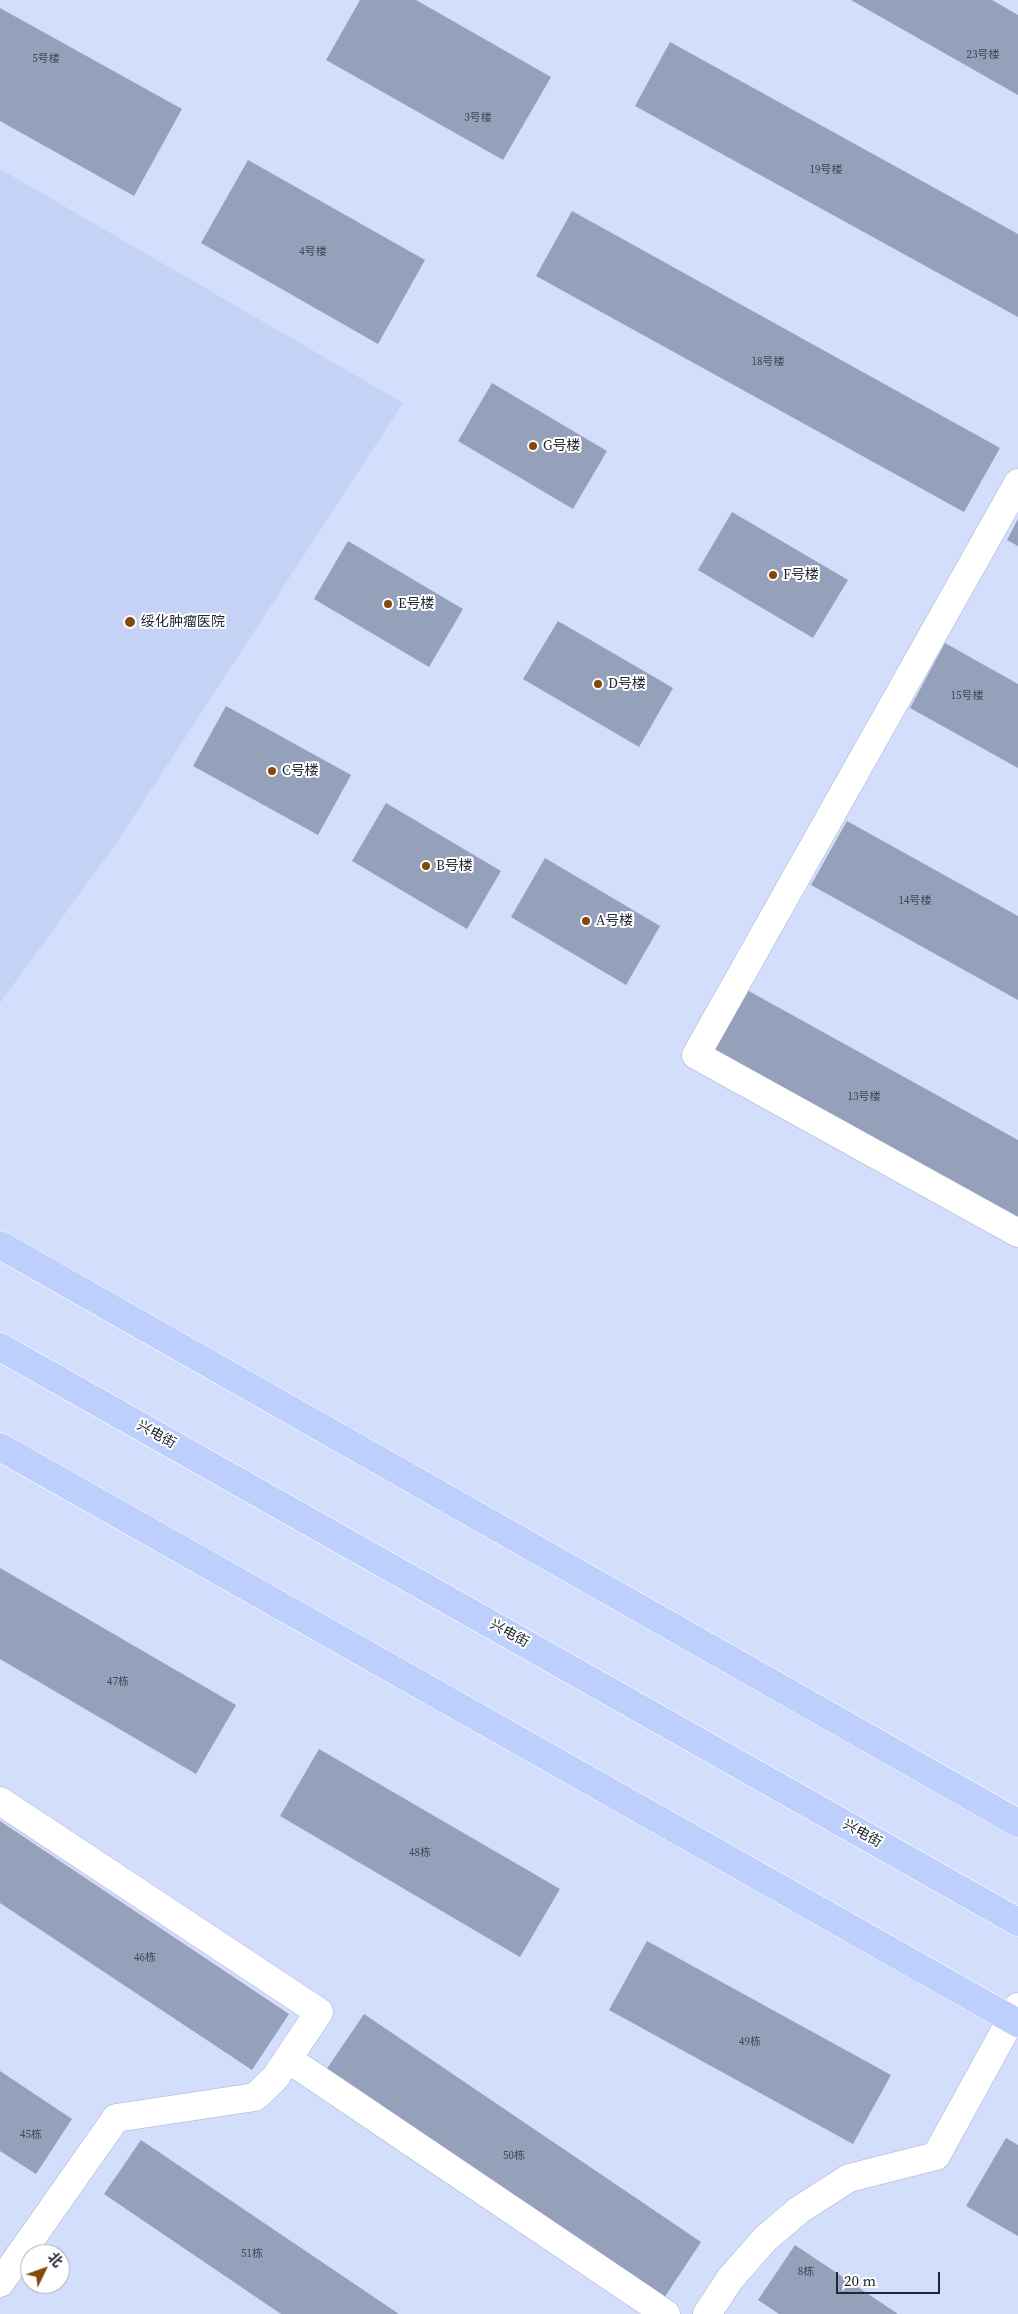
<!DOCTYPE html>
<html>
<head>
<meta charset="utf-8">
<style>
	body { margin:0 }
	#map { position:relative; width:1018px; height:2314px; overflow:hidden; background:#d2defb; font-family:"Source Serif 4","Noto Sans SC",serif }
	canvas { display:block }
	.north { position:absolute; left:20px; top:2244px; width:50px; height:50px; box-sizing:border-box; background:#fff; border:1px solid #a7a9ad; border-radius:50%; rotate:48deg; font-size:14px; font-weight:700; line-height:20px; text-align:center; color:#222731 }
	.north::after { content:''; display:block; margin:auto; width:18px; height:22px; background:#86470b; clip-path:polygon(50% 0,100% 100%,50% 72%,0 100%) }
	.scale { position:absolute; left:836px; top:2272px; width:104px; height:22px; box-sizing:border-box; border:2px solid #222731; border-top:0; padding-left:6px; font-size:15px; line-height:18px; white-space:nowrap; color:#222731; -webkit-text-stroke:4px #fff; paint-order:stroke }
</style>
</head>
<body>
<div id="map">
<canvas width="1018" height="2314"></canvas>
<div class="north">北</div>
<div class="scale">20 m</div>
</div>
<script>
const c = document.querySelector('canvas').getContext('2d');
c.lineJoin = 'round';
function paint(path, color) {
  c.fillStyle = color;
  c.fill(path, 'evenodd');
}
function trace(path, color, width, dash) {
  c.strokeStyle = color;
  c.lineWidth = width;
  c.lineCap = dash ? 'butt' : 'round';
  c.setLineDash(dash || []);
  c.stroke(path);
}
function write(font, color, halo, rows, align = 'center') {
  c.font = font + ' "Source Serif 4","Noto Sans SC",serif';
  c.lineWidth = 4;
  c.setLineDash([]);
  c.textBaseline = 'middle';
  c.strokeStyle = halo;
  c.fillStyle = color;
  for (const [text, x, y, turn = 0] of rows) {
    c.save();
    c.translate(x, y);
    c.rotate((+turn || 0) * Math.PI / 180);
    c.textAlign = isNaN(turn) ? turn : align;
    if (halo) c.strokeText(text, 0, 0);
    c.fillText(text, 0, 0);
    c.restore();
  }
}
const built = new Path2D(`
	M0,169L403,403L117,842L0,1003Z`);
const building = new Path2D(`
	M360,0H416L551,77L503,160L326,60Z
	M851,0H992L1018,15V95Z
	M0,8L182,109L134,196L0,121Z
	M670,42L1018,234V317L635,106Z
	M248,160L425,260L378,344L201,243Z
	M572,211L1000,448L964,512L536,276Z
	M492,383L607,451L573,509L458,441Z
	M732,512L848,580L813,638L698,570Z
	M1018,519V546L1007,540Z
	M348,541L463,609L429,667L314,599Z
	M558,621L673,688L639,747L523,679Z
	M945,643L1018,684V768L910,708Z
	M226,706L351,775L318,835L193,766Z
	M386,803L501,871L467,929L352,861Z
	M847,821L1018,916V1000L811,885Z
	M545,858L660,926L626,985L511,917Z
	M747,990L1018,1140V1224L711,1054Z
	M0,1568L236,1705L196,1774L0,1659Z
	M319,1749L560,1889L520,1957L280,1816Z
	M0,1821L289,2014L252,2070L0,1903Z
	M647,1941L891,2075L853,2144L609,2010Z
	M364,2014L701,2242L664,2298L326,2070Z
	M0,2071L72,2119L36,2174L0,2151Z
	M1006,2138L1018,2145V2236L966,2206Z
	M141,2140L399,2314H281L104,2194Z
	M795,2245L898,2314H779L758,2300Z`);
const street = new Path2D(`
	M1018,483L696,1055L1018,1233
	M0,1801L319,2012L275,2078L255,2097L116,2118L0,2283
	M288,2059L666,2314
	M707,2314L730,2279L765,2239L799,2210L849,2178L936,2156L1018,2007`);
const primary = new Path2D(`
	M0,1245L1018,1823
	M0,1347L1018,1922
	M0,1447L1018,2023`);
const markers = [
	[533,446,5,"#86470b"],
	[773,575,5,"#86470b"],
	[388,604,5,"#86470b"],
	[130,622,6,"#86470b"],
	[598,684,5,"#86470b"],
	[272,771,5,"#86470b"],
	[426,866,5,"#86470b"],
	[586,921,5,"#86470b"]
];
const numberNames = [
	["23号楼",983,55],
	["5号楼",46,59],
	["3号楼",478,118],
	["19号楼",826,170],
	["4号楼",313,252],
	["18号楼",768,362],
	["15号楼",967,696],
	["14号楼",915,901],
	["13号楼",864,1097],
	["47栋",118,1682],
	["48栋",420,1853],
	["46栋",145,1958],
	["49栋",750,2042],
	["45栋",31,2135],
	["50栋",514,2156],
	["51栋",252,2254],
	["8栋",806,2272]
];
const poiNames = [
	["G号楼",543,446],
	["F号楼",783,575],
	["E号楼",398,604],
	["绥化肿瘤医院",141,622],
	["D号楼",608,684],
	["C号楼",282,771],
	["B号楼",436,866],
	["A号楼",596,921]
];
const streetNames = [
	["兴电街",156,1435,29],
	["兴电街",509,1634,29],
	["兴电街",862,1834,29]
];
paint(built, '#c3d2f5');
paint(building, '#95a1bb');
trace(street, '#a5b1cc', 29);
trace(primary, '#fff', 29);
trace(street, '#fff', 28);
trace(primary, '#bdd0fd', 28);
for (const [x, y, r, color] of markers) {
  const dot = new Path2D();
  dot.arc(x, y, r, 0, 2 * Math.PI);
  c.fillStyle = color;
  c.fill(dot);
  trace(dot, '#fff', 2);
}
write('11px', '#3f4654', null, numberNames);
write('14px', '#222731', '#fff', poiNames, 'left');
write('14px', '#222731', '#fff', streetNames);
</script>
</body>
</html>
